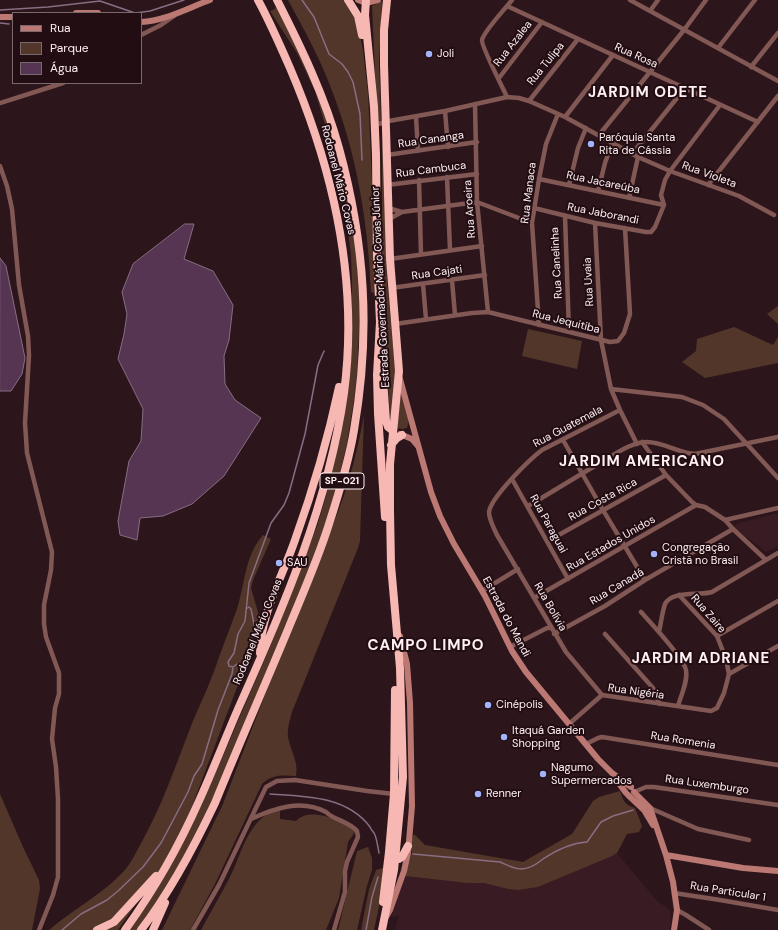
<!DOCTYPE html>
<html>
<head>
<meta charset="utf-8">
<style>
	body { margin:0 }
	#map { position:relative; width:778px; height:930px; overflow:hidden; background:#2c161b; font-family:"DM Sans",sans-serif }
	canvas { display:block }
	.legend { position:absolute; left:12px; top:12px; width:130px; height:72px; box-sizing:border-box; background:#220d12; border:1px solid #7a686c; margin:0; padding:5px 7px; list-style:none; font-size:12px; color:#fef0f3 }
	.legend li { display:flex; align-items:center; gap:8px; height:20px }
	.legend b { width:20px; border:1px solid #7a686c }
</style>
</head>
<body>
<div id="map">
<canvas width="778" height="930"></canvas>
<ul class="legend">
<li><b style="height:5px;background:#bc7974"></b>Rua</li>
<li><b style="height:11px;background:#53362a"></b>Parque</li>
<li><b style="height:11px;background:#563553"></b>Água</li>
</ul>
</div>
<script>
const c = document.querySelector('canvas').getContext('2d');
c.lineJoin = 'round';
function paint(path, color) {
  c.fillStyle = color;
  c.fill(path, 'evenodd');
}
function trace(path, color, width, dash) {
  c.strokeStyle = color;
  c.lineWidth = width;
  c.lineCap = dash ? 'butt' : 'round';
  c.setLineDash(dash || []);
  c.stroke(path);
}
function write(font, color, halo, rows, align = 'center') {
  c.font = font + ' "DM Sans",sans-serif';
  c.lineWidth = 4;
  c.setLineDash([]);
  c.textBaseline = 'middle';
  c.strokeStyle = halo;
  c.fillStyle = color;
  for (const [text, x, y, turn = 0] of rows) {
    c.save();
    c.translate(x, y);
    c.rotate((+turn || 0) * Math.PI / 180);
    c.textAlign = isNaN(turn) ? turn : align;
    if (halo) c.strokeText(text, 0, 0);
    c.fillText(text, 0, 0);
    c.restore();
  }
}
const built = new Path2D(`
	M778,513V546L766,552L734,527L736,524Z
	M617,853L657,901L670,910L671,923L669,930H395L399,916L391,917L405,876L467,883H484L508,889L519,890L538,887L610,857Z`);
const green = new Path2D(`
	M288,0H347L358,26L363,50L368,93L372,182L374,293L371,292C368,225 358,160 334,96C322,62 305,31 288,0Z
	M382,1L379,63L381,120L378,123L375,75L372,6Z
	M277,5L323,94L355,221L360,308L357,375L354,400L347,443L334,498L329,515L308,574L217,794L172,880L138,930H129L185,839L203,802L270,647L317,526L326,496L343,422L351,337L352,285L351,255L342,182L315,91L297,53L270,11L275,9Z
	M382,139L384,157L387,280L396,378L391,422L390,418L382,279Z
	M778,306V324L767,314Z
	M734,327L773,345L778,337V363L705,378L682,362L696,351L697,339Z
	M528,329L582,341L577,369L522,356Z
	M401,392L409,420L407,428L402,429L397,428Z
	M364,415L360,541L358,548L292,712C290,720 287,728 288,737C290,750 299,762 296,776C282,775 272,774 262,784L215,884L190,930H162L223,804L285,643L338,512C350,481 358,448 364,415Z
	M263,535L271,539L253,580L251,588L258,612V632L186,822L167,859L118,930H49C72,910 100,896 121,874C129,867 134,856 139,847C162,807 176,764 193,721C202,700 212,679 219,657C225,641 231,625 237,609C245,584 245,555 263,535Z
	M620,791C623,801 625,805 635,808L642,826L639,832L627,834L617,853L610,857L538,887L519,890L508,889L484,883H467L405,876L412,852V838L414,834L425,845L523,862L572,834L593,801L599,797Z
	M0,794L23,847L39,880L40,889L32,930H0Z
	M273,811H280V819L296,821C309,806 344,820 355,832L348,842L339,898L326,930H201C210,913 220,896 229,879C241,856 247,822 273,811Z
	M368,847L372,858V870L367,886L357,930H338L357,851Z
	M383,868L380,902L374,930H361L369,889L376,870Z`);
const water = new Path2D(`
	M185,224H194L184,259L213,271L233,305L229,340L224,356L225,384L235,400L261,418L224,476L192,504L163,516L140,518L137,540L120,535L118,521L129,461L141,441L143,409L118,359L124,334L127,314L122,292L133,264Z
	M0,258L6,266L25,358L22,374L11,391H0Z`);
const stream = new Path2D(`
	M302,0L314,17L329,54L342,64L348,72L353,82L360,114L362,160
	M0,10L48,7L100,1L135,13
	M136,13L150,11L184,0
	M0,23L9,24
	M233,667L237,664L244,665L245,658L255,629L251,609L249,607L246,609
	M270,794C305,796 347,796 370,827C371,830 374,832 375,835C377,840 378,848 379,853
	M413,854L500,862C507,865 514,869 521,869C530,869 537,864 543,859C555,851 572,843 587,842L601,822L613,816L633,810
	M62,930L81,914L107,900L118,891L143,867L161,843L188,792L194,776L202,764L218,710L232,674L233,667L229,666L228,662L234,653L238,634L245,621L249,583L271,523L284,505L289,493L305,434L318,365L324,351
	M366,930L372,897L378,877`);
const street = new Path2D(`
	M630,0L778,81
	M507,6L758,122
	M650,11L658,0
	M141,35L161,25L174,16
	M718,48L755,0
	M751,67L778,33
	M499,78L542,22
	M507,97C503,88 481,46 482,40C484,31 505,9 512,0
	M529,101L578,39
	M0,103L63,83
	M475,104L477,202L488,312
	M445,111L448,147
	M416,117L418,151
	M565,117L613,55
	M375,125L389,121L445,111L507,97L519,98L529,101L565,117L638,157L670,171L739,196L774,215
	M599,135L684,30L706,0
	M632,154L685,88
	M387,155L477,142
	M0,166L7,186L12,209L19,285L28,336L29,355L25,423L27,453L52,552L51,570L44,605V624L46,637L59,673V694L55,708L52,739L56,767L58,799V877L53,895L39,930
	M447,177L450,250
	M539,179L664,205
	M419,180L421,254
	M387,185L477,174
	M569,185L578,148L586,128
	M708,185L778,96
	M598,191L605,163L612,143
	M629,198L638,157
	M388,208L402,212
	M534,208L595,223L646,232H651L655,227L664,205L661,195L665,180L670,171L720,105
	M565,216L569,332
	M389,219L402,212L477,202L532,223
	M595,223L601,340L611,389L620,410L637,444
	M390,259L482,246
	M452,280L455,315
	M423,284L426,319
	M391,288L485,275
	M395,324L472,313L488,312L610,342L618,341L624,333L630,314L625,228
	M539,325L532,223L539,179L546,144L558,114
	M611,389L682,397L703,405L724,419L778,478
	M563,440L603,510L645,580
	M642,442L666,475L692,502L696,505L705,507L725,520L733,529L765,559
	M512,479L568,579
	M528,506C552,492 576,477 600,463C614,455 631,442 647,442C663,442 679,453 695,454L778,437
	M725,520L778,508
	M548,541L666,475
	M482,591L518,569
	M534,598L696,505
	M641,612C650,622 684,658 686,670C688,682 681,695 678,706
	M659,632C661,623 662,613 665,604C672,590 699,596 712,592L778,553
	M554,634L605,606L645,580L733,529
	M605,634L653,688L660,704
	M717,636L778,601
	M510,647L547,628H552
	M729,674L778,646
	M602,695L566,652L497,535C494,528 489,520 489,512C491,497 530,459 542,450L620,410
	M569,724L602,695L711,711L717,708L724,693L729,674L726,659L717,636L679,595
	M586,744L598,738L602,737L778,765
	M634,792L646,787H654L778,805
	M650,808L698,829L749,840
	M251,819C275,808 301,799 326,812C328,814 331,816 333,817C341,821 351,824 357,831L358,837L347,862L345,871V892L334,930
	M674,893L720,900L778,910
	M677,910L686,915L709,930
	M193,930L219,885L266,787L277,781L295,780L367,791L394,794`);
const secondary = new Path2D(`
	M358,0L366,3L378,0
	M76,13H98
	M0,17H13
	M141,22C165,21 188,8 210,0
	M400,379L431,492L440,516L454,544L485,596L512,651L526,672L598,759L612,773L631,787
	M400,434L412,439L418,446
	M615,778L626,793
	M634,792L650,808L666,855L673,882L677,910L674,930
	M628,795L644,810L653,825
	M666,855L743,868L778,871
	M386,917L390,910L404,871L408,853L412,806L410,703L407,664L400,636`);
const highway = new Path2D(`
	M348,0L358,16L362,35
	M366,0L365,15L374,107L376,155L377,256L380,322L377,375L378,414L385,517
	M382,366L386,421L388,427L393,431
	M391,445L397,438L402,435
	M260,653C261,612 282,578 295,540C313,490 328,439 339,387
	M393,855L399,859L402,857L408,846
	M383,902L389,852L394,794L395,690
	M97,930L114,922L156,876
	M125,930C154,890 179,846 199,801C213,770 225,739 238,709C283,609 329,502 344,393C359,280 334,171 290,68C280,45 270,22 258,0
	M141,930C171,891 194,847 215,803C239,744 265,685 289,627C303,593 318,559 329,524C339,493 349,461 354,430C371,332 365,243 339,148C325,97 301,47 277,0
	M153,930L165,903
	M382,930L394,870L403,777L400,668L391,565L390,511V464L399,371L390,259L384,65V30L387,0`);
const markers = [
	[429,54,4,"#a2b2fd"],
	[591,144,4,"#a2b2fd"],
	[654,554,4,"#a2b2fd"],
	[279,563,4,"#a2b2fd"],
	[488,705,4,"#a2b2fd"],
	[504,737,4,"#a2b2fd"],
	[543,774,4,"#a2b2fd"],
	[478,794,4,"#a2b2fd"]
];
const shields = [
	[342,481,44]
];
const shieldNames = [
	["SP-021",342,481]
];
const streetNames = [
	["Rua Azalea",513,44,-52],
	["Rua Rosa",636,56,24],
	["Rua Tulipa",546,64,-51],
	["Rua Cananga",431,140,-8],
	["Rua Cambuca",431,170,-7],
	["Rua Violeta",709,175,20],
	["Rodoanel Mário Covas",338,180,76],
	["Rua Jacareúba",603,183,12],
	["Rua Manaca",529,193,-83],
	["Rua Aroeira",470,209,-94],
	["Rua Jaborandi",603,214,11],
	["Rua Canelinha",557,263,-93],
	["Rua Cajati",437,273,-8],
	["Rua Uvaia",589,282,-93],
	["Estrada Governador Mário Covas Júnior",381,287,-93],
	["Rua Jequitiba",566,322,14],
	["Rua Guatemala",568,427,-28],
	["Rua Costa Rica",603,500,-29],
	["Rua Paraguai",548,524,61],
	["Rua Estados Unidos",611,544,-30],
	["Rua Canadá",617,587,-31],
	["Rua Bolívia",550,607,60],
	["Rua Zaire",708,614,49],
	["Estrada do Mandi",506,617,62],
	["Rodoanel Mário Covas",258,632,-68],
	["Rua Nigéria",636,692,8],
	["Rua Romenia",683,741,9],
	["Rua Luxemburgo",707,785,8],
	["Rua Particular 1",728,892,9]
];
const poiNames = [
	["Joli",437,54],
	["Paróquia Santa",599,138],
	["Rita de Cássia",599,151],
	["Congregação",662,548],
	["Cristã no Brasil",662,561],
	["SAU",287,563],
	["Cinépolis",496,705],
	["Itaquá Garden",512,731],
	["Shopping",512,744],
	["Nagumo",551,768],
	["Supermercados",551,781],
	["Renner",486,794]
];
const districtNames = [
	["JARDIM ODETE",648,93],
	["JARDIM AMERICANO",642,462],
	["CAMPO LIMPO",426,646],
	["JARDIM ADRIANE",701,659]
];
paint(built, '#391c23');
paint(green, '#53362a');
paint(water, '#563553');
trace(water, '#886d83', 1);
trace(stream, '#886d83', 1.5);
trace(street, '#825855', 4.5);
trace(secondary, '#bc7974', 6);
trace(highway, '#f7b7b2', 8);
for (const [x, y, r, color] of markers) {
  const dot = new Path2D();
  dot.arc(x, y, r, 0, 2 * Math.PI);
  c.fillStyle = color;
  c.fill(dot);
  trace(dot, '#220d12', 1.5);
}
for (const [x, y, w] of shields) {
  const box = new Path2D();
  box.roundRect(x - w / 2, y - 8, w, 16, 3);
  c.fillStyle = '#220d12';
  c.fill(box);
  trace(box, '#fef0f3', 1);
}
write('bold 10px', '#fef0f3', null, shieldNames);
write('11px', '#fef0f3', '#220d12', streetNames);
write('11px', '#fef0f3', '#220d12', poiNames, 'left');
c.letterSpacing = '1px';
write('bold 15px', '#fef0f3', '#220d12', districtNames);
c.letterSpacing = '0px';
</script>
</body>
</html>
